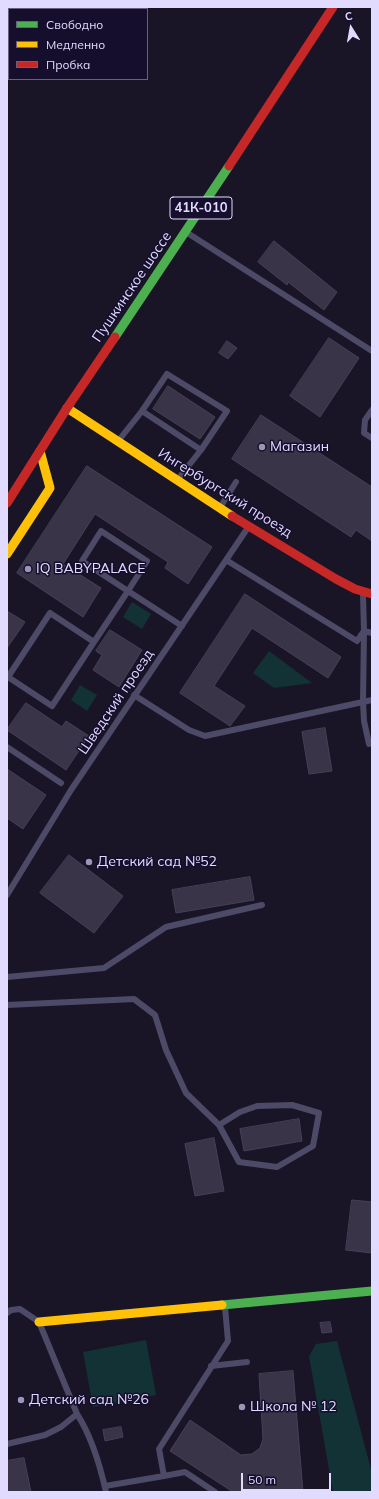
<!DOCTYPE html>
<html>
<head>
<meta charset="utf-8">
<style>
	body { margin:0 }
	#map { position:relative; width:379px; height:1499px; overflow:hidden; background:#1a1526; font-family:Mulish,sans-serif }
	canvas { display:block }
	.frame { position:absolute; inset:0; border:8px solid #e1dbff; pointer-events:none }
	.legend { position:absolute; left:8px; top:8px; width:140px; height:72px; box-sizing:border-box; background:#160e2d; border:1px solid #676081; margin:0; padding:5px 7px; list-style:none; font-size:12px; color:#e1dbff }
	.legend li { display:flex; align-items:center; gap:8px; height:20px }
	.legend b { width:20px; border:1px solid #676081 }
	.north { position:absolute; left:331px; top:8px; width:40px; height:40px; -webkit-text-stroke:3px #160e2d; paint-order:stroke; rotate:349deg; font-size:11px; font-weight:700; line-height:16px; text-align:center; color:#e1dbff }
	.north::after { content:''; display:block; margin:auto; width:14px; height:18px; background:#e1dbff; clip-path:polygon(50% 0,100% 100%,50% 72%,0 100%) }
	.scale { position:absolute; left:241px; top:1473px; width:90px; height:18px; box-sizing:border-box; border:2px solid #e1dbff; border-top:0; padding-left:5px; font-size:12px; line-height:14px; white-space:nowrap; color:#e1dbff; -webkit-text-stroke:3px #160e2d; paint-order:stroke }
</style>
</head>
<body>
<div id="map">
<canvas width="379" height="1499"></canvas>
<div class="frame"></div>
<ul class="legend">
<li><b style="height:5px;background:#4caf50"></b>Свободно</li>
<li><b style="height:5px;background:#ffc107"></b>Медленно</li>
<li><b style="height:5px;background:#c62828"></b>Пробка</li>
</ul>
<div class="north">С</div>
<div class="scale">50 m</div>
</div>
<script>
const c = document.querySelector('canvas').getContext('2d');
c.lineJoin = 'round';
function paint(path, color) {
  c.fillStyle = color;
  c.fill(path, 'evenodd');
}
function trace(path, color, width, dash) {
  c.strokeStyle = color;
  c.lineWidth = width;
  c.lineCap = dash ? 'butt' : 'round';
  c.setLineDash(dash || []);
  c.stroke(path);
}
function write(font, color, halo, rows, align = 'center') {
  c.font = font + ' Mulish,sans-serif';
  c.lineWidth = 3;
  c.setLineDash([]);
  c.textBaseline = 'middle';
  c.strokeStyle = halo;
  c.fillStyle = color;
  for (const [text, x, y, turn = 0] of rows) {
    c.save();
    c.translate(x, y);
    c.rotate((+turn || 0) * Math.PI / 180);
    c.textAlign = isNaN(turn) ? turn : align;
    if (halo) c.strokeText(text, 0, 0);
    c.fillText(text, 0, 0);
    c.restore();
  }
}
const green = new Path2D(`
	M132,602L151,614L142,629L123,617Z
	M269,651L312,683L274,688L253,673Z
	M80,685L97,695L87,711L71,700Z
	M146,1340L156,1395L93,1407L83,1352Z
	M337,1341L372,1473V1492H333L309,1356L316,1344Z`);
const building = new Path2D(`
	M274,241L337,292L324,310L288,282L287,285L258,262Z
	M329,338L359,358L320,417L290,396Z
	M227,341L237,348L228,359L219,353Z
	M168,386L215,417L200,439L153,409Z
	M261,415L372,487V541L356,530L351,537L232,459Z
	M87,466L212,547L188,584L165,568L168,562L95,514L63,564L101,588L83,617L17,573Z
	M245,594L341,657L328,678L252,628L214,686L245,706L230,726L180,693Z
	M7,611L25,622L7,648Z
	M110,630L142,650L119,687L93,670L102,655L96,651Z
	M26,703L62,727L66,721L89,736L66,770L7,730Z
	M325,728L332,771L309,774L302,732Z
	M7,769L46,795L23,829L7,818Z
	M69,855L123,896L94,933L40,893Z
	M250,877L254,900L176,913L172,890Z
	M299,1119L302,1141L244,1151L240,1129Z
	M214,1138L224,1191L195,1196L185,1144Z
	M352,1200L372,1202V1253L346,1250Z
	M330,1322L332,1332L322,1333L320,1323Z
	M293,1371L303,1492H233L170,1451L190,1420L241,1455L252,1454L260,1448L263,1439L259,1374Z
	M121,1427L123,1437L105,1441L103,1430Z
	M24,1458L31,1492H7V1461Z`);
const lane = new Path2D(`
	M189,234L372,351
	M372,410L365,420L364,433L372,438
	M142,411L201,450
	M119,440L142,411L167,374L227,411L201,450L178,479
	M221,506L236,482
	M226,560L357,641L364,631L372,633
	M94,642L52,706L8,677L50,613L94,642L128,591L82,561L101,531L147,561L128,591L182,626
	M134,695L189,730L205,736L363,702L364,631L363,594
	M369,744L364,721L363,702L372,700
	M7,747L61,783
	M7,895L71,790L249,526
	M7,977L104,968L166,927L262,905
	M7,1005L134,999L155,1015L166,1050L186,1093L219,1125L239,1162L277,1167L313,1146L319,1113L292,1105L257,1106L240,1112L219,1125
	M7,1313L11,1310L20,1309L39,1322L77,1414L61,1427L45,1435L7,1444
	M211,1366L247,1362
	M77,1414C92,1437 100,1465 106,1492
	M164,1476L185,1472L215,1492
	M105,1486L164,1476L159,1449L228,1341L225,1307`);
const fast = new Path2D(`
	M115,337L229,166
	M222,1305L372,1291`);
const slow = new Path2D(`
	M67,408L232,516
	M7,554L50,488L40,451
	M39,1322L222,1305`);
const jam = new Path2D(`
	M229,166L333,7
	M7,503L67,408L115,337
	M232,516L336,579L355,589L372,594`);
const markers = [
	[262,447,4,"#9b96b3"],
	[28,569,4,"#9b96b3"],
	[89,862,4,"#9b96b3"],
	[21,1400,4,"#9b96b3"],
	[242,1407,4,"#9b96b3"]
];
const shields = [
	[201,208,62]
];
const shieldNames = [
	["41К-010",201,208]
];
const streetNames = [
	["Пушкинское шоссе",132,287,-56],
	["Ингербургский проезд",225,493,32],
	["Шведский проезд",116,702,-56]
];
const poiNames = [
	["Магазин",270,447],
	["IQ BABYPALACE",36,569],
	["Детский сад №52",97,862],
	["Детский сад №26",29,1400],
	["Школа № 12",250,1407]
];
paint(green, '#123236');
paint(building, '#393447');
trace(building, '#474059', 1);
trace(lane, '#4d4a67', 6);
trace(fast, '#4caf50', 9);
trace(slow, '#ffc107', 9);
trace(jam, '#c62828', 9);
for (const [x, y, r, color] of markers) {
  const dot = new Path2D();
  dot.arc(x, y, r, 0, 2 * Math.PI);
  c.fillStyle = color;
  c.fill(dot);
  trace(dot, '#160e2d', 1.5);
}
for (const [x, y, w] of shields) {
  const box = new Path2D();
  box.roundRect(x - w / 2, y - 11, w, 22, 3);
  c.fillStyle = '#160e2d';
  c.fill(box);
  trace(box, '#e1dbff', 1);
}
write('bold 13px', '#e1dbff', null, shieldNames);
write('14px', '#e1dbff', '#160e2d', streetNames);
write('14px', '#e1dbff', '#160e2d', poiNames, 'left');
</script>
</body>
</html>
